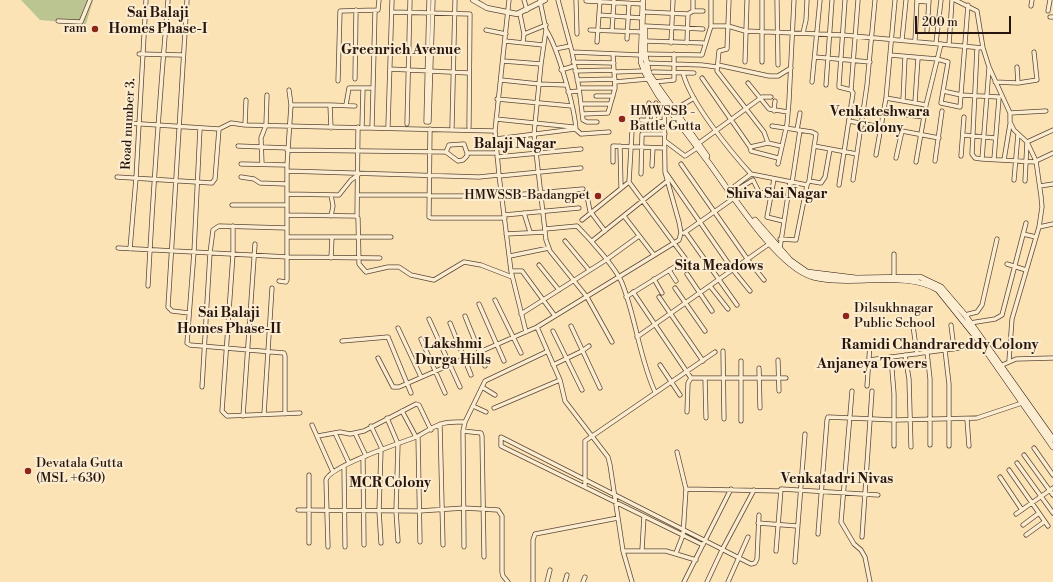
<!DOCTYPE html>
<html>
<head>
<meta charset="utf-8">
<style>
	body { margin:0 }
	#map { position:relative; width:1053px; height:582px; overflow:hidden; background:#fce3b6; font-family:"Libre Bodoni",serif }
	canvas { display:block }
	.scale { position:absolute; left:915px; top:16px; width:96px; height:18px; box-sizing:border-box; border:2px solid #25150e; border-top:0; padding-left:5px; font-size:12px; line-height:14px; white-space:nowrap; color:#25150e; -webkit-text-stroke:3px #fdedd0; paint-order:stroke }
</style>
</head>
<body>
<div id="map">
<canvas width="1053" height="582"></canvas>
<div class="scale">200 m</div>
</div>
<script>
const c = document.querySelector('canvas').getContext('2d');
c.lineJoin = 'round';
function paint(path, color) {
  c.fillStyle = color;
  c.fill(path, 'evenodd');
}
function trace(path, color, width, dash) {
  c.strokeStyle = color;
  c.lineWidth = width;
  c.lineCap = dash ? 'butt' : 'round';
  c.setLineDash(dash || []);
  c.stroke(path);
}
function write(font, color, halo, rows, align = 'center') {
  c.font = font + ' "Libre Bodoni",serif';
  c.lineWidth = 4;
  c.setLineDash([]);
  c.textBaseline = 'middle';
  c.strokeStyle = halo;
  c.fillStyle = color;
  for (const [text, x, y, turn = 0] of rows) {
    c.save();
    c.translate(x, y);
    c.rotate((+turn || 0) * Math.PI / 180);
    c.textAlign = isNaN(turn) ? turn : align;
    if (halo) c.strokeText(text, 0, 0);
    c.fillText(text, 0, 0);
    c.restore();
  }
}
const green = new Path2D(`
	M21,0H93L86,24L40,20Z`);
const minor = new Path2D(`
	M187,0L168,307L172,311L189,313
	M429,0L426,122H429L433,0
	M509,0L495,131L499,175L511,271L526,332
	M524,0L527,10
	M558,0L572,52L579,88H615
	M576,0L577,34
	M729,0L727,49L719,51L717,71L764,132L768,143L781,146
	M762,0V62
	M777,0L778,65
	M955,0L977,11L983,48L989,67L1010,113V122L1014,130L1027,142L1036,161L1041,196L1042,207L1039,227L1012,319L1009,361
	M540,1L546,30L541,64
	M586,1L643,4
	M917,1L929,2
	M1031,6L1032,0
	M693,11V0
	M1048,11L1050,0
	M392,12L470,14L469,127
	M645,12L688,14L693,11H703
	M520,14L524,34L523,42
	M599,15L642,18
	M1050,17H1053
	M58,21L81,22L90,0
	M645,26L703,29
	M711,26H728L745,31L843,35L983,48
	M486,30L506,34
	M546,30C558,48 575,109 576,130
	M590,30L642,32
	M612,30L614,1
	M927,31L929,0
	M803,33L806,20L807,0
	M524,34L546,25
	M627,39L629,3
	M902,40L906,0
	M505,41L543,45
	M645,41L703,43
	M915,41L917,0
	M597,42L600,0
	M671,43L673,0
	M687,43L688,14
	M936,43L941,0
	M949,45L952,0
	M977,48L972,154L975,158L982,159L1036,162
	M555,49L570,46
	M572,52L640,55
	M139,54L183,55
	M645,54L702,55L711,26V0
	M890,55L937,59L948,62L941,103L960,107L968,5
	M815,57L870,62
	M573,62L614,63
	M745,62L747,0
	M646,63L702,65L717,67
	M718,65L769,76H778L791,68
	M1017,67L1018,83
	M390,69L469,73
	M561,70L574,66
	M575,71L614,70
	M614,72L644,71
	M653,72L694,73
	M683,73C690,102 731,152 751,174L731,189
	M702,78L750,147L768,143
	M355,79L356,10
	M501,80L539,84L541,64L503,61
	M577,80L615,79
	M338,81L340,11L378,10L379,0
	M615,82L648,79
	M654,82L674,80V54
	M812,82L820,0
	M995,82L1018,83L1037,80L1034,52
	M748,83L769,109L788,112
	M566,85L539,84L534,134L546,240L550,251L587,297L612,342
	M826,85L832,0
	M579,88L583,120L587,122H597
	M851,90L858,0
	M943,91L961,95L999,97
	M568,92L579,91
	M596,96H613
	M886,98L926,105
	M497,99L572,106
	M903,100L905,57
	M915,102L918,58
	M581,104H609
	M291,105H330L331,128
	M330,105L355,106
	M346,105L349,88H372
	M674,110L694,98
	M774,111L775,101
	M884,112L924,117
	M1010,113L1046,111
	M583,114L608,113L615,88L613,54
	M496,119L573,127L581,134L609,132
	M641,120L664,122
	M647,121L649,103
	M849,121L939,138
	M654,122L656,103
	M127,123L219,129L231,123L245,125L495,131
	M407,124L410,0
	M245,125L246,100
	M388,126L392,0
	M772,126L812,132L816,134L809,181
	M362,127L363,88
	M452,127L455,0
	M200,128L194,252L187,343L190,345L284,353L285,356V414
	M372,128L375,11
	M430,129L429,217L431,218H505
	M797,130L800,113
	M963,135L995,138
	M496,139L575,129
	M665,141L685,156L697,148
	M699,143L762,97H771
	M238,146L288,148
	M620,146L621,187
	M814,146L857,154
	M750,147L751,151L778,158
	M287,150L446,152L458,161L463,160L467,156V153H497
	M446,152L449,145L464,144L467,153
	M876,155L886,98L895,0
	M961,156L964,117
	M497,157L581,149
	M896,158L902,131
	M982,159L989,68
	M994,159L999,98
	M1004,160L1010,124
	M935,161L942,111
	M1036,161L1053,153
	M613,162V146L665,148
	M916,162L926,105L941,44
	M241,164L287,165
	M262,164L261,138L266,125L267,95
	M681,164L748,260L764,280
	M778,164L787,124L789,101L794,0
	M652,166L653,148
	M287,171L479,177L499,175
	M666,173L733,270L750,291
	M641,174L642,134H665
	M751,174L807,185L809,181L821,183L825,177L830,149
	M499,176L581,168
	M117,177L212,183L215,179L219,129
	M241,177L254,179L260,183L287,184
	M774,179L767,217L783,221
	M853,180L867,85L875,0
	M1014,180L1018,134
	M1025,181L1027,142L1053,130
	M792,183L800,130
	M839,185L853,93L851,90L839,87V85L845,0
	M1040,186L1053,184
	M733,192L753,180L759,192L771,195
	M287,194L339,195L351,180L358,175
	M331,195L333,206L331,216
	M358,195H429
	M429,196H502L583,189
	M587,196L590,211L605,231
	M232,205H286
	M524,213L530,232
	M287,215L356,216L358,218L359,264L366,272L388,267H399L411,275L434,280L464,262L481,265L512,277
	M504,215L579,208
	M624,216L654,255
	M357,217L358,127
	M582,220L629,182
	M233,226V254L222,411L227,416L300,413
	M1039,227L1053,224
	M545,229L577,226C589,238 616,268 622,283C636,318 639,357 655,392
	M684,233L734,198
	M686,233L737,305
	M506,234L545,232
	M1023,234L1036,237
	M288,237H391
	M780,239L796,240L807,185
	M565,241L589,270
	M592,241L666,182
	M118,248L288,257L380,258
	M780,248L790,182
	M130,249L136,178L146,0
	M894,254V277
	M510,256L549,248
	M331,258L332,237
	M1007,264L1026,270
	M539,265L559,290
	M669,270L676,281
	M511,271H522L555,316
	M687,274L712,311
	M654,279L662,293
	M279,281L286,282L287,280V165L291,105L289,90
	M148,286C153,191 160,95 168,0
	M710,286L728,309
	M675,288L705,331
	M633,292L691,378H786
	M626,297L684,261L685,258L629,182L632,131
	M659,297L703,361
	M495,300L521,353
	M479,304L504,361
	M521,314L606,260L639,236
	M965,315L977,312L982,305L997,239
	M465,316L485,366
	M429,319L460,387
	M450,323L471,375
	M970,323L995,319L1002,315L1026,223
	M951,325L954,349
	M571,326L600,388
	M913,326L917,354
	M537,327L560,380L565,401L608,457L610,465L623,551L632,582
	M398,328L421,377
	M553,331L582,390
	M637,337L769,244
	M421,339L445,393
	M342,341L388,337L411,393
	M945,350L949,384V446
	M723,351L724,419
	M927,352L930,379V445
	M905,355L909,379L911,447
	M891,357L894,394V446
	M378,358L393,387H399L537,327L679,240L681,233L679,222L665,172L664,103
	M778,360L779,391
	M869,360L982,345
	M741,361V421
	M553,365L582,351L589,346
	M660,365L680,395
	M1000,366L1016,359L1053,358
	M759,368L760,408
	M705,378L706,418
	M867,386L870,344
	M202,387L210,253L213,230L219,226L287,228
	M482,387L495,395
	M852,391L841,522L854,544L861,550L865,557L870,582
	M473,406L486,412
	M494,408L560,380
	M402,411L416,437
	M687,412L688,383L691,378
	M264,414L272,288
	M243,416L255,244
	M387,418L398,444L396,511L398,541
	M967,419L969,446
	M440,424L443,545
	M312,425L333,472
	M371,426L382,449
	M463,431L481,433L482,436L484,557
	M335,433L349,463
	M355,433L366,456
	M318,436L340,432L350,434L364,431L416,404L419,405L431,430
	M418,436L420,542
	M1034,448L1053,475
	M381,450L379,511L381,543
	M1024,455L1053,495
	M363,458L364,545
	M1017,463L1053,513
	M344,467L345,547
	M1009,470L1048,526
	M1000,477L1022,510
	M585,486V441L715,352
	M686,489L780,491
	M298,510L419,511L464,508L498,510L502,516V572L503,576L508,582
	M1016,514L1053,488
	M758,523L797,526
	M1023,525L1039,513
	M818,534L827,420L828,417L895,420L977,418L1022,403
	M1026,535L1044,522
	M862,537L872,391
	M309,543V475
	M703,545L501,446V437L751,564L755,563L757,559L759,515
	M328,547L326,480C330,466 400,443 416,437C424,433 432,427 441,424C449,421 456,422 465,422
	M464,547L463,431L465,422L485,381L546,352
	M642,550L644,516
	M623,551H666L696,560
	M776,551L781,489L878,495
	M676,553L683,535L686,489L677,452
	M795,562L805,434
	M533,582V540L535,534L618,518
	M547,582L550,570
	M565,582L567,575
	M583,582L585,577
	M684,582L731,489
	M707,582L722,550L754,490
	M728,582L748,537`);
const tertiary = new Path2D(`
	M473,0L487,8L517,14L545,0`);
const secondary = new Path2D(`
	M643,0L641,62L645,73L658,95C675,118 692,140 709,163C731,193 778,268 813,277C852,287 907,270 938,290L979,341L1053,447
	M645,29V54L649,74L707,156
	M755,220L790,260L807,272L856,278L920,277L941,287L965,315L1053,439`);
const markers = [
	[95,29,4,"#8f2418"],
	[622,119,4,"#8f2418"],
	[598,196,4,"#8f2418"],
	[846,316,4,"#8f2418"],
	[28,471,4,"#8f2418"]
];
const poiNames = [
	["ram",87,29,"right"],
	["HMWSSB -",630,112],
	["Battle Gutta",630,127],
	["HMWSSB-Badangpet",590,196,"right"],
	["Dilsukhnagar",854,309],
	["Public School",854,324],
	["Devatala Gutta",36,464],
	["(MSL +630)",36,479]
];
const streetNames = [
	["Road number 3.",129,124,-87]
];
const neighbourhoodNames = [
	["Sai Balaji",158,14],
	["Homes Phase-I",158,30],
	["Greenrich Avenue",401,51],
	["Venkateshwara",880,113],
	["Colony",880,129],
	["Balaji Nagar",515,145],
	["Shiva Sai Nagar",777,195],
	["Sita Meadows",719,267],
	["Sai Balaji",229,314],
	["Homes Phase-II",229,330],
	["Lakshmi",453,345],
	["Durga Hills",453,361],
	["Ramidi Chandrareddy Colony",940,346],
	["Anjaneya Towers",872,365],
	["Venkatadri Nivas",837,480],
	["MCR Colony",390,484]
];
paint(green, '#bbc591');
trace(minor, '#5b4838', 5);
trace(tertiary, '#5b4838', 6);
trace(secondary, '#25150e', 6);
trace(minor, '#fdedd0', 3.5);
trace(tertiary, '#fdedd0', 4.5);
trace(secondary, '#fdedd0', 5);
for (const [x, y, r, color] of markers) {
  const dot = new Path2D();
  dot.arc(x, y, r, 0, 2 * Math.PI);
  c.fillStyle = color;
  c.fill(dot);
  trace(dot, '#fdedd0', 1.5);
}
write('13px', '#25150e', '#fdedd0', poiNames, 'left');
write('13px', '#25150e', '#fdedd0', streetNames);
write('bold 14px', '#25150e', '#fdedd0', neighbourhoodNames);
</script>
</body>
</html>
